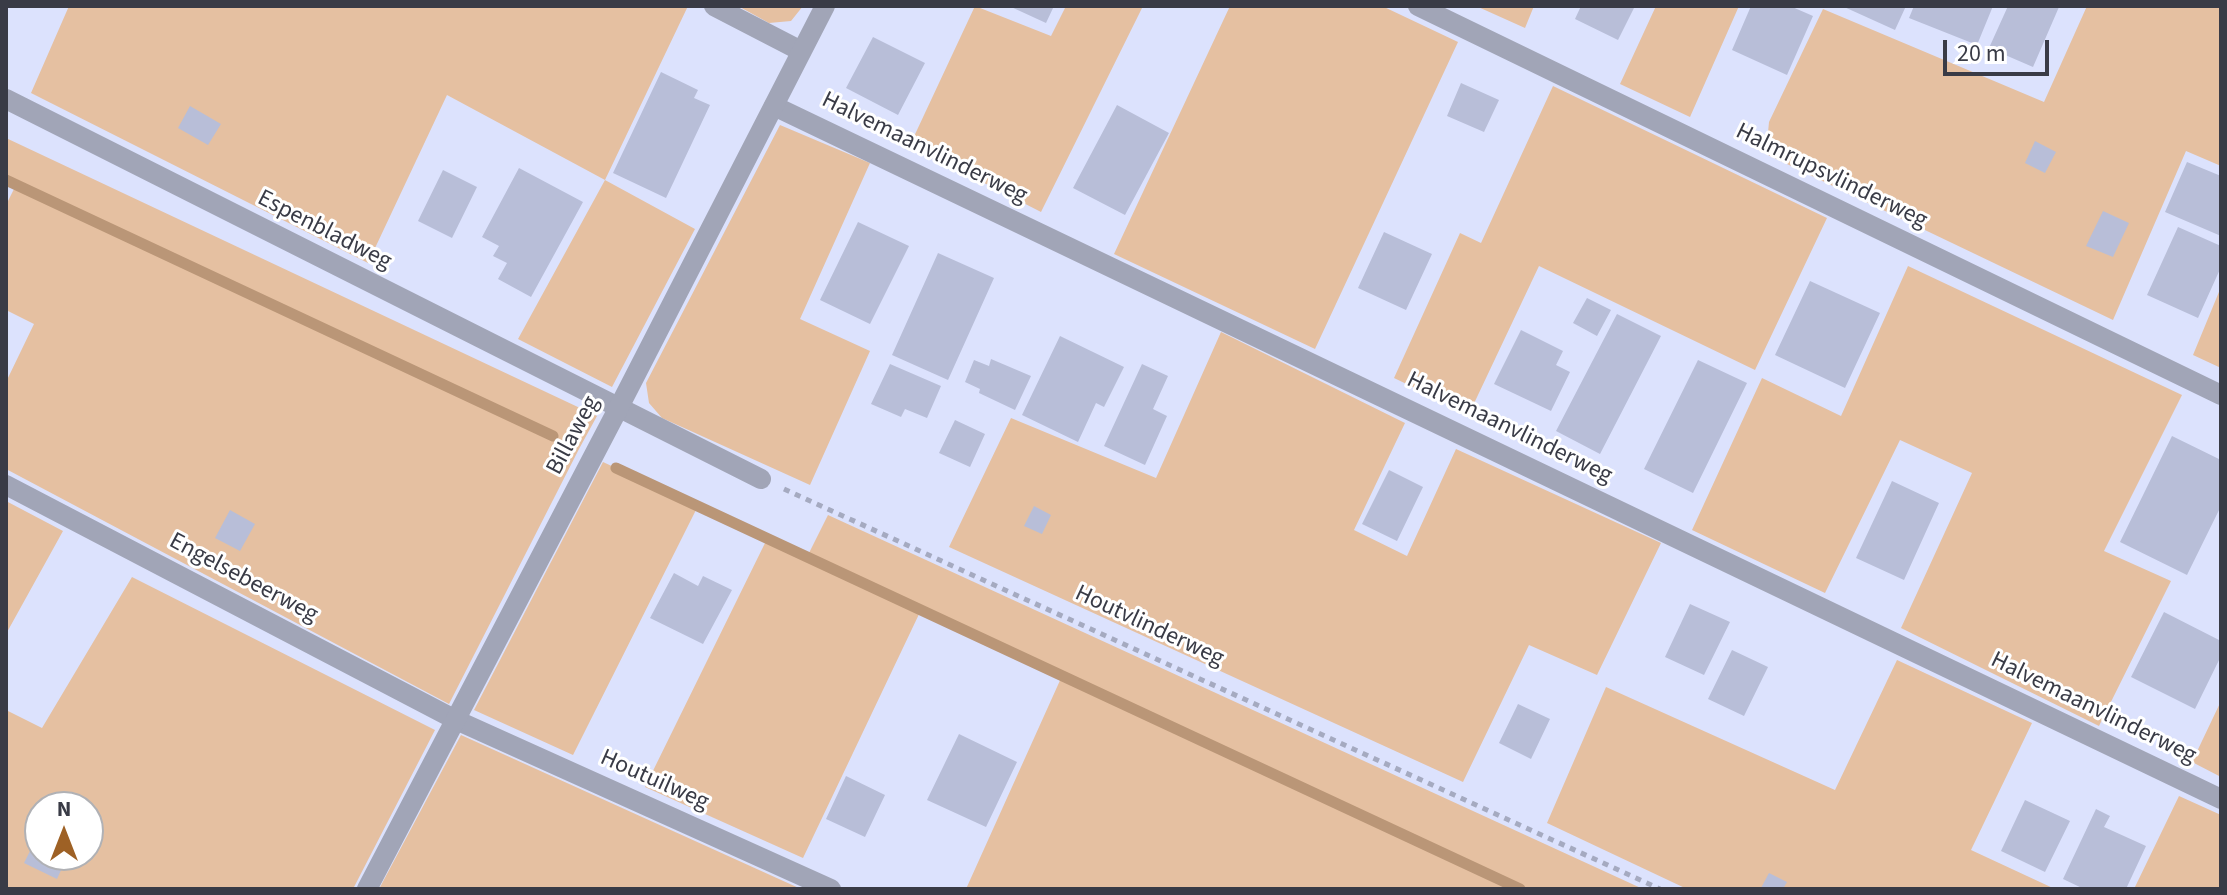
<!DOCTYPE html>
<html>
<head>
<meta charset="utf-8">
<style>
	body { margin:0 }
	#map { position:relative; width:2227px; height:895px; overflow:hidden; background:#dce2fd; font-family:"Source Sans 3",sans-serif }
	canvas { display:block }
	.frame { position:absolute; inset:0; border:8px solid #393b46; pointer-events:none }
	.north { position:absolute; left:24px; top:791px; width:80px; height:80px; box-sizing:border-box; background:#fff; border:2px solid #b0b1b5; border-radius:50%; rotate:0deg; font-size:22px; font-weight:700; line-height:32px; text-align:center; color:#393b46 }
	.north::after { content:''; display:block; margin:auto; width:28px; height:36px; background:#9e6125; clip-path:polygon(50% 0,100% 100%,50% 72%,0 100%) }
	.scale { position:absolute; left:1943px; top:40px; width:106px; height:36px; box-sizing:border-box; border:4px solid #393b46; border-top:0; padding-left:10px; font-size:24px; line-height:28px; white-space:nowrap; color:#393b46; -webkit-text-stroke:6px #fff; paint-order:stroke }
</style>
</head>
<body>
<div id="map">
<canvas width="2227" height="895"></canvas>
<div class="frame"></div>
<div class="north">N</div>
<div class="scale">20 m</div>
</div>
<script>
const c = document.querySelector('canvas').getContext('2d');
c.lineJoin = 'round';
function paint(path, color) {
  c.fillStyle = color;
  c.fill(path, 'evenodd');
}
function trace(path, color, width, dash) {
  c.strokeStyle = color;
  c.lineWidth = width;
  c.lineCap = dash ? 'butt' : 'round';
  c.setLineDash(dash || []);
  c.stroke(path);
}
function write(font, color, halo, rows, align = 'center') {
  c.font = font + ' "Source Sans 3",sans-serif';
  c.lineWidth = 6;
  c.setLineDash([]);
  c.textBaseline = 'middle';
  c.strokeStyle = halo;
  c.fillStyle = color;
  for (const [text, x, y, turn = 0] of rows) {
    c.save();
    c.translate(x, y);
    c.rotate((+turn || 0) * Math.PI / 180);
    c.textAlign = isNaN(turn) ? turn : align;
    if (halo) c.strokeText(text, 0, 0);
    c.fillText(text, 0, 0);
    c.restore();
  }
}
const green = new Path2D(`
	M69,6H688L605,180L695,229L612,387L518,339L605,180L447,95L368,263L31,93Z
	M738,6H803L791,21L769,23Z
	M975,6L1051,36L1066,6H1143L1041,212L910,145Z
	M1230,6H1382L1458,42L1315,349L1114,254Z
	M1476,6H1534L1525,28Z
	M1656,6H1739L1690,117L1620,84Z
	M2087,6H2221V166L2186,151L2113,320L1766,154L1769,122L1823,9L2044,102Z
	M1553,86L1827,218L1755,370L1539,266L1469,414L1394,378L1460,233L1481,243Z
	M780,125L870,163L800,319L870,351L810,485L662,418L649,403L646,383Z
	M6,138L597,416L579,449L449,704L6,469V382L34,324L6,310V205L16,185L6,180Z
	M1908,266L2182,395L2104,551L2171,581L2099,726L1901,628L1972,473L1900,440L1825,593L1692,530L1762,378L1841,416Z
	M2221,287V368L2193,355Z
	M1221,332L1405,423L1354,530L1407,556L1456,449L1661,543L1597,675L1529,645L1463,782L949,547L1011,418L1156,478Z
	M603,462L698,506L573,755L474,710Z
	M6,501L63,531L6,634Z
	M828,515L1643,889H966L1062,676L921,610L803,858L645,787L767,539L807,557Z
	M132,577L435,730L353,889H6V710L42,728ZM40,807H88V855H40Z
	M1897,660L2032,723L1971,850L2055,889H1687L1547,823L1606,687L1835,790Z
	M2221,701V777L2192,762Z
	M461,735L801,889H379Z
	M2179,796L2221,815V889H2134Z`);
const stream = new Path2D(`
	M6,180L553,436
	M616,468L1520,889`);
const building = new Path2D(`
	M1009,6H1054L1046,23Z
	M1581,6H1635L1618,40L1575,19Z
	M1751,6H1790L1813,16L1787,75L1732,50Z
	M1842,6H1906L1895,30Z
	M1914,6H1993L1977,45L1909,18Z
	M2008,6L2059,7L2033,67L1989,48Z
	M873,37L925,63L898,115L846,88Z
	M661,72L698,90L694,98L710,105L666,198L613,173Z
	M1461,83L1499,100L1484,132L1447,116Z
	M1117,105L1169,133L1125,215L1073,188Z
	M190,106L221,124L208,145L178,128Z
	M2035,141L2056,152L2045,173L2025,163Z
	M2187,162L2221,176V236L2165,212Z
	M519,168L583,202L531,297L498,279L507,263L493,256L499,246L482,237Z
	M443,170L477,187L452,238L418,221Z
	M2103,211L2129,223L2113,257L2086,246Z
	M858,222L909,246L870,324L820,300Z
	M2178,227L2221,246V267L2198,318L2147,295Z
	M1384,232L1432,254L1406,310L1358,288Z
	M938,253L994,278L948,380L892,355Z
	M1810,281L1880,313L1845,388L1775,355Z
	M1587,298L1611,310L1597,336L1573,323Z
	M1617,314L1661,336L1600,454L1556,431Z
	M1521,330L1563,351L1556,365L1570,372L1551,411L1494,384Z
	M1060,336L1124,367L1104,407L1096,403L1078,442L1022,415Z
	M991,359L1031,376L1015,410L979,393L980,389L965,382L974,360L989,366Z
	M1698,360L1747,383L1693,493L1644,469Z
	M890,364L941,386L927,418L905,409L901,417L871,404Z
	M1142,364L1168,376L1153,409L1167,416L1145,465L1104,446Z
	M955,420L985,434L970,467L939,453Z
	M2172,436L2221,460V506L2187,575L2120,542Z
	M1389,470L1423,487L1397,541L1362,524Z
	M1892,481L1939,503L1904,580L1856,558Z
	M1034,506L1051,515L1042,534L1024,526Z
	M230,510L255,524L240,551L215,538Z
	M674,573L698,586L703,576L732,590L703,644L650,618Z
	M1690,604L1730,622L1704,675L1665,657Z
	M2164,612L2221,641V656L2195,709L2131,677Z
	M1732,650L1768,667L1744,716L1708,699Z
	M1518,704L1550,719L1531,759L1499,743Z
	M959,734L1017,762L986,827L927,800Z
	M846,776L885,795L865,837L826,819Z
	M2025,800L2070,821L2045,872L2001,851Z
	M2096,809L2110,816L2104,827L2146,846L2126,889H2084L2063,879Z
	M38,835L40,836V855H68L57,879L24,863Z
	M1769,873L1787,882L1783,889L1761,888Z`);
const path = new Path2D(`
	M784,489L1660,889`);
const service = new Path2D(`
	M714,6L801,51
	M6,99L761,479
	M774,106L2221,799
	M6,485L456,720L831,889`);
const minor = new Path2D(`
	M1418,6L2221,395
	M367,889L618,409L825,6`);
const streetNames = [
	["Halvemaanvlinderweg",924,149,26],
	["Halmrupsvlinderweg",1831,177,26],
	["Espenbladweg",324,231,27],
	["Halvemaanvlinderweg",1509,429,26],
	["Billaweg",574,436,-62],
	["Engelsebeerweg",243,579,28],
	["Houtvlinderweg",1149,627,25],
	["Halvemaanvlinderweg",2093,709,26],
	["Houtuilweg",654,781,24]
];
paint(green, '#e5c0a1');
trace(stream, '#ba9677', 11);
paint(building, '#b8bed8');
trace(path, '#a5aac0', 5, [6, 6]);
trace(service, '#a1a5b7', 20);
trace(minor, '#a1a5b7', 20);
write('24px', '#393b46', '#fff', streetNames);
</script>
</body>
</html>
